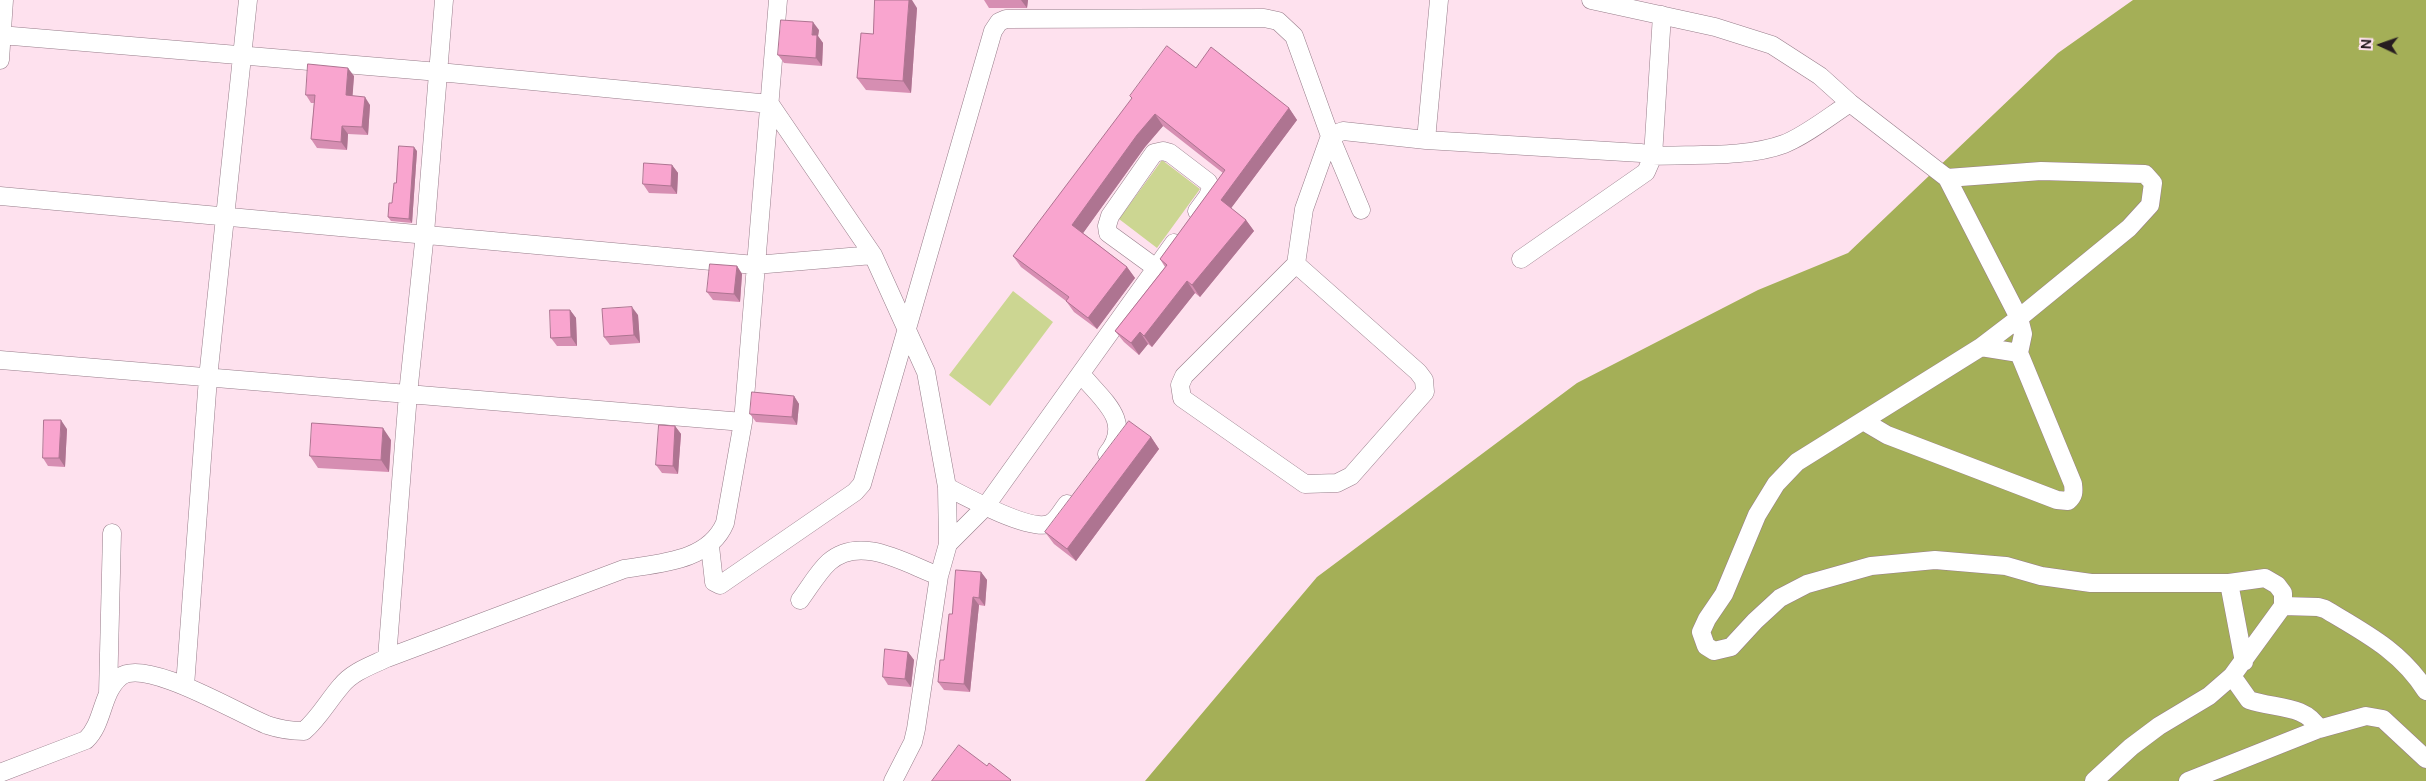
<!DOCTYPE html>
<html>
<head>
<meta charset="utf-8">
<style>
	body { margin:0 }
	#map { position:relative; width:2426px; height:781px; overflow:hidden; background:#fee1ee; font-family:"DM Sans",sans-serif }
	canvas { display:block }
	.north { position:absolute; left:2356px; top:20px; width:50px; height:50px; -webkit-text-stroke:4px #fee1ee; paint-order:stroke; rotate:273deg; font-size:14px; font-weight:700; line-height:20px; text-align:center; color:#261c20 }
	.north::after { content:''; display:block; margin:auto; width:18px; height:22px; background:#261c20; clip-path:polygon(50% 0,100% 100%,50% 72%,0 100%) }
</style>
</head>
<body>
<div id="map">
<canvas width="2426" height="781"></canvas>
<div class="north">N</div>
</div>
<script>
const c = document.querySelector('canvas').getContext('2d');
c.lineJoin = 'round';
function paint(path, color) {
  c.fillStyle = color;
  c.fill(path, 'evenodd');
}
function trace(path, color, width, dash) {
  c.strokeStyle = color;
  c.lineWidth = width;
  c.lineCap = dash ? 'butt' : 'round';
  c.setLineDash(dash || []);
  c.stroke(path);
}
const green = new Path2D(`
	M1162,160L1200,189L1157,248L1119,219Z
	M1013,291L1053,322L990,406L949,375Z`);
const forest = new Path2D(`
	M2133,0H2426V781H1145L1317,577L1577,383L1758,290L1848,253L2058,53Z`);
const minor = new Path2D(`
	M1439,0L1426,140L1641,153L1653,156C1693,154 1747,158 1784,144C1805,136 1830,116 1850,103
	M1591,0L1715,27L1772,45L1820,76L1850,103L1947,178L2019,318L2023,334L2019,353L2073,484C2074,492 2074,496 2068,501L2057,500L1887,435L1865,422
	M0,35L439,72L770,104L873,255L926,372L947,487L948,544L939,576L916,729L913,742L893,781
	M0,60L4,0
	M1947,178L2041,171L2145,174L2153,183L2150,205L2129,228L2019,318L1981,347L1797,462L1776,484L1757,515L1724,594L1707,619L1701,632L1706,646L1714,651L1731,647L1755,621L1780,598L1807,584L1871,566L1935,560L2006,566L2041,576L2091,583H2229L2265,578L2277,585L2283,593V606L2232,676L2209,696L2159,726L2131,747L2094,781
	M0,196L755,265L873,255
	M1521,259L1646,172L1653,156L1662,15
	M1296,264L1418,372L1424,380L1425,392L1351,476L1337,483L1305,484L1182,398L1180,385L1184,376L1296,264L1304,209L1330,136L1343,131L1426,140
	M1156,268L1108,233L1107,226L1110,216L1154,153L1163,151L1170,153L1208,182L1211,188L1208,196L1197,211
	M1981,347L2019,353
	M0,360L743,422
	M1081,374C1102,400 1134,421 1107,454
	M947,487C966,497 1029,531 1049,524C1057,521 1062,510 1067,504
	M948,544L985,507L1174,243
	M710,546L714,582L720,585L855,492L862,484L993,31L999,22L1006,19L1264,18L1278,21L1294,36L1330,136L1361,210
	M2229,583L2244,662
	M800,600C809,588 818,572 829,562C861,534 906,564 939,576
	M2283,606L2318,607L2325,609C2365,633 2401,651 2426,691
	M387,658L408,394L425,233L444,0
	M2232,676L2249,700C2275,709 2305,704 2319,729
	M185,686L208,378L248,0
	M108,694L112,533
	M0,773L86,740C104,723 101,693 120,677C145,657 239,714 267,725C279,729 292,731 304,731C319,718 328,701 341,686C352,672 370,666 387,658L624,569C661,563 709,561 725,523L743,422L778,0
	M2188,781L2319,729L2366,716L2383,719L2426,759`);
const wall = new Path2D(`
	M984,0H1028L1027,8H989Z
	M917,8L911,93L866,90L857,78L873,34Z
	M819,30L818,36L823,43L822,66L784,63L778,55Z
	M1196,68L1289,108L1297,120L1231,208L1246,220L1254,231L1200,297L1195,293L1152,347L1148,344L1139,355L1124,342L1115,331L1165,267L1160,259L1223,173L1163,126L1145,147L1083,233L1127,267L1135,278L1097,329L1074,312L1066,301L1021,267L1013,256L1132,99L1130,96Z
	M354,76L352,96L370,105L368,135L348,134L347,150L317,148L311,139L314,103H311L306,95Z
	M417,151L412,223L391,221L388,217L392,203L396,183Z
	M672,165L678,173L677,194L649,193L643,184Z
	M737,266L742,274L740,302L713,300L707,292Z
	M570,310L576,318L577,346H557L551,338Z
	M638,315L640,343L610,345L604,337Z
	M794,396L799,404L797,425L756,422L750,414Z
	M675,426L681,434L678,474L662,473L656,465Z
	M67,429L65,467L48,466L43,458Z
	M1151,437L1159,449L1076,561L1054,544L1045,532Z
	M391,440L389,472L318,468L310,456Z
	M981,572L987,580L985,606L979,605L970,692L944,690L938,682L944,660L952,614Z
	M908,652L914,660L911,687L888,685L883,677Z`);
const shadedWall = new Path2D(`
	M909,0H912L917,8L911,93L903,81Z
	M1021,0H1028L1027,8Z
	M813,22L819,30L818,36L823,43L822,66L816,58L812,35Z
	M348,68L354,76L352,104L346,95Z
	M365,97L370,105L368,135L362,127Z
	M1289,108L1297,120L1229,211L1221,200Z
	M1155,114L1163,126L1145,147L1081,236L1072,225L1137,135Z
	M342,126L348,134L347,150L341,142Z
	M414,147L417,151L412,223L409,219Z
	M672,165L678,173L677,194L671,186Z
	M1246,220L1254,231L1200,297L1192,285Z
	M737,266L742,274L740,302L734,294Z
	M1127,267L1135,278L1097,329L1088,318Z
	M1187,281L1195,293L1152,347L1144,336Z
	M632,307L638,315L640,343L634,335Z
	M570,310L576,318L577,346L571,337Z
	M1140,332L1148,344L1139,355L1131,343Z
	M794,396L799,404L797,425L792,417Z
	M61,420L67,429L65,467L59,458Z
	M675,426L681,434L678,474L673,466Z
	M383,428L391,440L389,472L381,460Z
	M1151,437L1159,449L1076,561L1067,549Z
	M981,572L987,580L985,606L979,598Z
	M973,597L979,605L970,692L964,684Z
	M908,652L914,660L911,687L905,679Z`);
const building = new Path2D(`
	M875,0H909L903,81L857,78L861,33L873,34Z
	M781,20L813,22L812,35H817L816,58L778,55Z
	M1167,46L1196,68L1211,47L1289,108L1221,200L1246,220L1192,285L1187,281L1144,336L1140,332L1131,343L1115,331L1167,265L1160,259L1225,170L1155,114L1137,135L1072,225L1127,267L1088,318L1066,301L1069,297L1013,256L1132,98L1130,96Z
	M308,64L348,68L346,95L365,97L362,127L342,126L341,142L311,139L315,95H306Z
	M399,146L414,147L409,219L388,217L389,203H392L394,183H396Z
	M644,163L672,165L671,186L643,184Z
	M710,264L737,266L734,294L707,292Z
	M632,307L634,335L604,337L602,309Z
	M550,310H570L571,337L551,338Z
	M752,392L794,396L792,417L750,414Z
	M44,420H61L59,458H43Z
	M1129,421L1151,437L1067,549L1045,532Z
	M312,423L383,428L381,460L310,456Z
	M659,425L675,426L673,466L656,465Z
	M956,570L981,572L979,598L973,597L964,684L938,682L940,660H944L949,614H952Z
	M885,649L908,652L905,679L883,677Z
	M959,745L987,766L989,763L1011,780L1010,781H932Z`);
paint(green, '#ccd692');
paint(forest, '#a4af57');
trace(minor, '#977d8a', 19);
trace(minor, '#fff', 18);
paint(wall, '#d68eb2');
paint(shadedWall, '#ae7491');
paint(building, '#f9a5cf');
trace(building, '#ae7491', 1);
</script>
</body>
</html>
